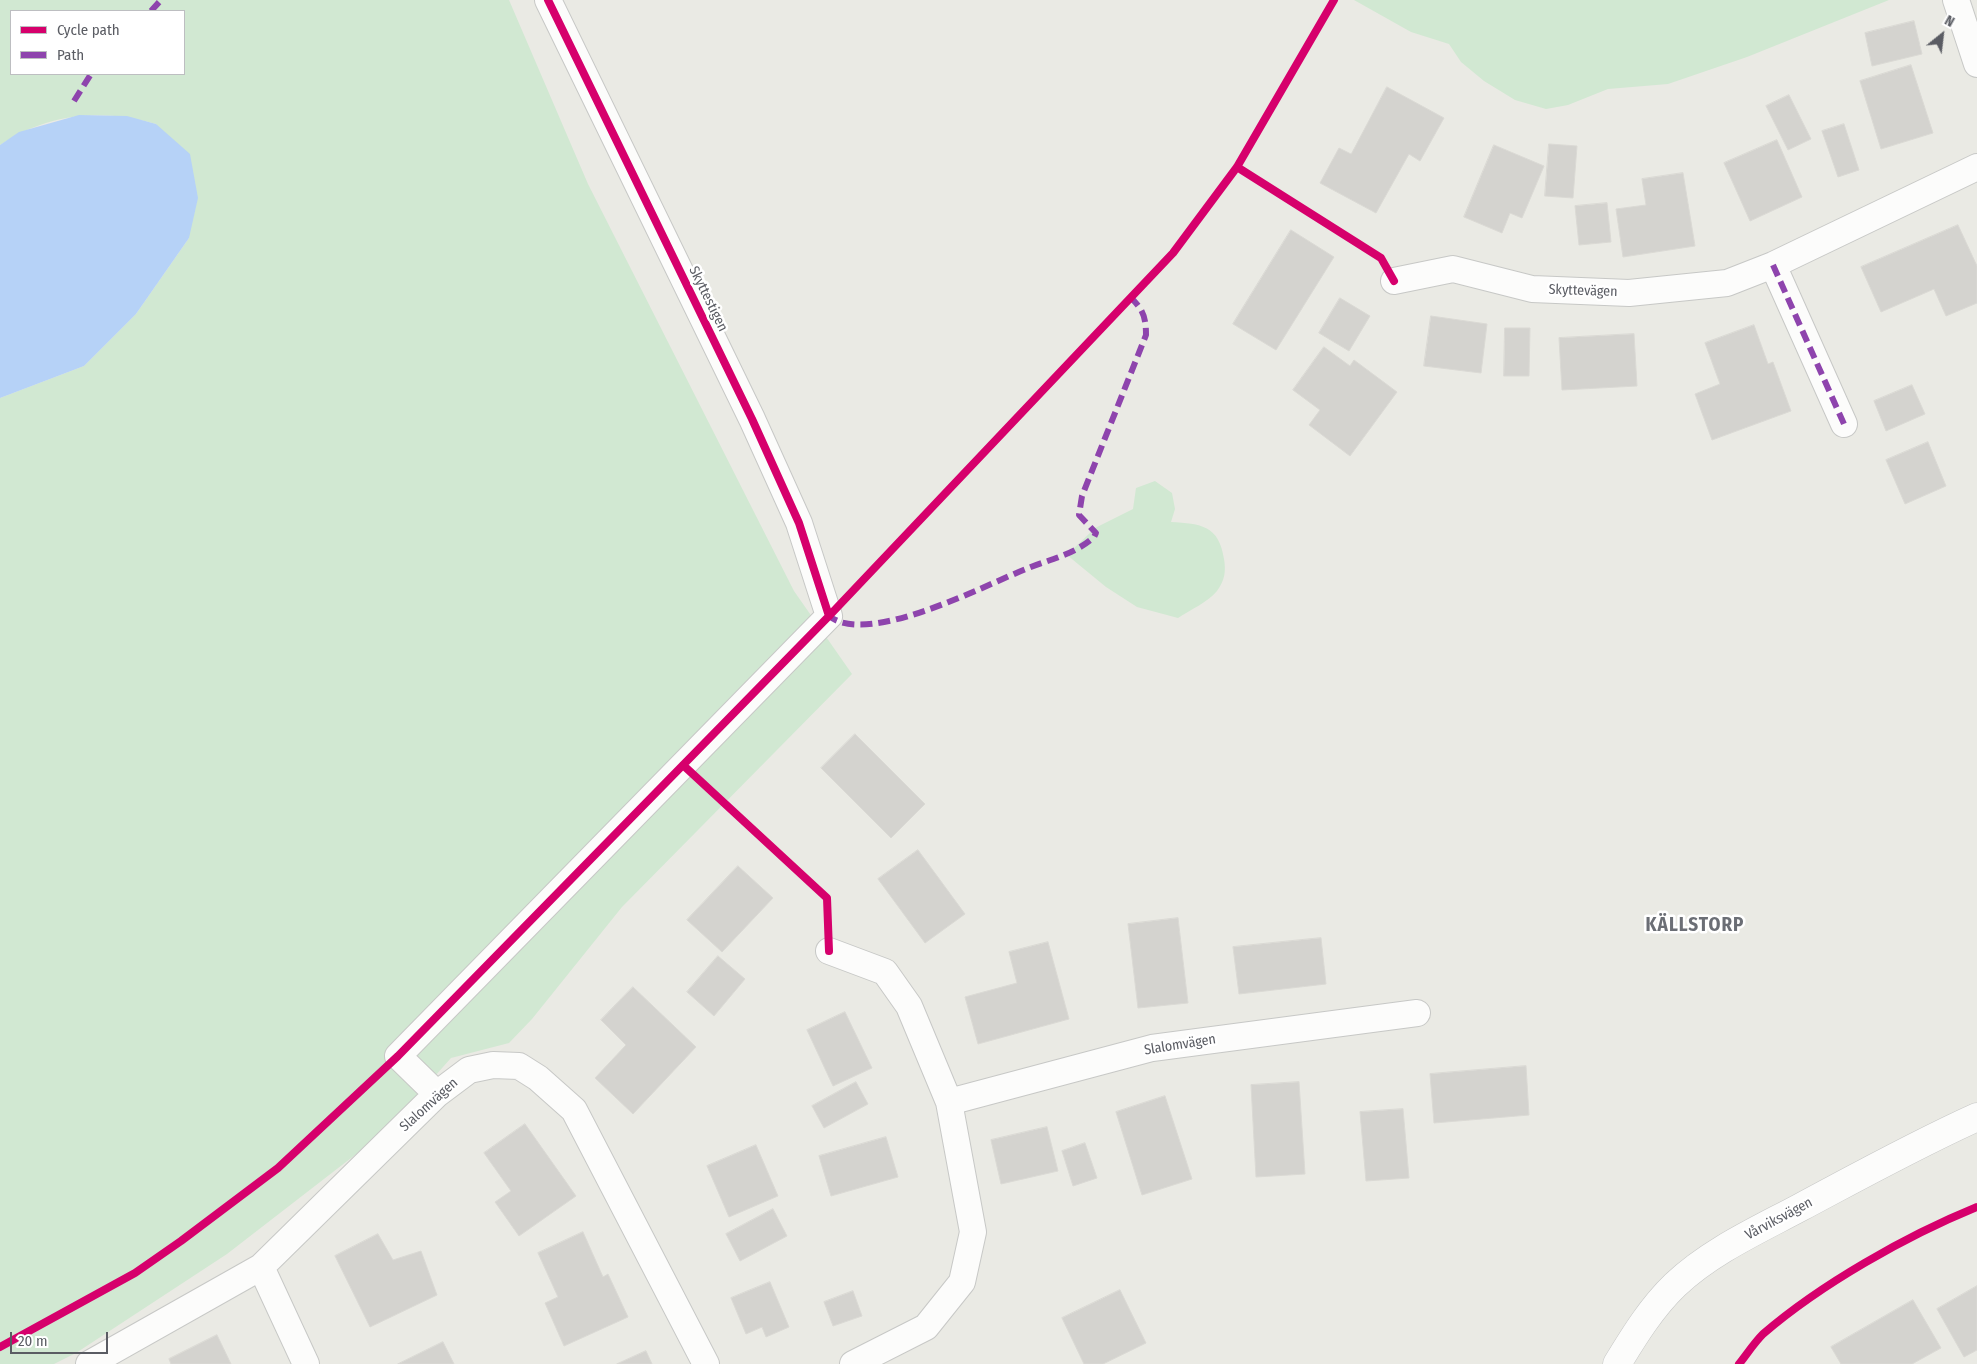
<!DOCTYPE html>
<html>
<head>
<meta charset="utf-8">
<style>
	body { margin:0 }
	#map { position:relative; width:1977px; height:1364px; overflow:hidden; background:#eaeae4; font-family:"Fira Sans Condensed",sans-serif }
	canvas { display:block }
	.legend { position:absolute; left:10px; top:10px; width:175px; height:65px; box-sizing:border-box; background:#fff; border:1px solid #bdbec1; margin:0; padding:6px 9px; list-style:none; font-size:15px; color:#5a5c63 }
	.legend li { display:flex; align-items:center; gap:10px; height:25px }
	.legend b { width:25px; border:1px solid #bdbec1 }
	.north { position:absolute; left:1917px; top:10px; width:50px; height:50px; -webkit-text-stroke:4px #fff; paint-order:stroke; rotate:29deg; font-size:14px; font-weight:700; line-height:20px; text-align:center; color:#5a5c63 }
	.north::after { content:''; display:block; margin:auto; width:18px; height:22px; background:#5a5c63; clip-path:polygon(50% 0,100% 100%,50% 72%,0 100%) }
	.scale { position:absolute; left:10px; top:1332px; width:98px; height:22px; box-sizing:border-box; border:2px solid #5a5c63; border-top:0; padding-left:6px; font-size:15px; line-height:18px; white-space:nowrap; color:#5a5c63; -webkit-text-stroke:4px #fff; paint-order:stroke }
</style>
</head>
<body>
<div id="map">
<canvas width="1977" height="1364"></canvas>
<ul class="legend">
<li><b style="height:6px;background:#d6006c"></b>Cycle path</li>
<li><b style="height:6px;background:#8e44ad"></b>Path</li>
</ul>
<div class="north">N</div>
<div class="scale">20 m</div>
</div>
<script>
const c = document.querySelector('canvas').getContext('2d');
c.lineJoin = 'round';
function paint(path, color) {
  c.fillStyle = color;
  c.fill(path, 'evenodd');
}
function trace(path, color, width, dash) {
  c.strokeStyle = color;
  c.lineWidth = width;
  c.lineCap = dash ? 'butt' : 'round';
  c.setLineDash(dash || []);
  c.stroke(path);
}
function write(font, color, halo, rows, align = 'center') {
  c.font = font + ' "Fira Sans Condensed",sans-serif';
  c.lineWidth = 5;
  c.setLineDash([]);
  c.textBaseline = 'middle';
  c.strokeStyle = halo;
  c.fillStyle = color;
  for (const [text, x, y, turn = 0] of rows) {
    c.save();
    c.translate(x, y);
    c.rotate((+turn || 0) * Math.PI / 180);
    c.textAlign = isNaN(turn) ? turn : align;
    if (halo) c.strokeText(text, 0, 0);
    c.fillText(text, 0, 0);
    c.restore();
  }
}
const green = new Path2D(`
	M0,0H509L588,184L794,591L852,674L622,907L532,1019L509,1043L451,1058L386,1131L227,1254L76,1353L54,1364H0V398L84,366L136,314L189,238L156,124C102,108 48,113 0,145ZM11,11H184V74H11Z
	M1354,0H1889L1747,57L1668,84L1608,89L1568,105L1546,109L1515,100L1484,81L1461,62L1449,44L1411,32Z
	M1155,481L1172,493L1175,509L1171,522C1201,524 1219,525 1224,559C1226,571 1225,580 1217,591C1208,602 1190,610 1178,618L1137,607L1106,587L1067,555L1095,528L1133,509L1136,488Z`);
const water = new Path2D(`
	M79,115L127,116L156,124L190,154L198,198L189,238L136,314L84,366L0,398V145L19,132Z`);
const building = new Path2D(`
	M1914,21L1922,54L1872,66L1865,33Z
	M1911,65L1933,133L1881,149L1860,81Z
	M1387,87L1444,118L1420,161L1409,154L1376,213L1320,183L1339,148L1351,154Z
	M1789,95L1811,139L1788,150L1766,106Z
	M1844,124L1859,170L1838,177L1822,131Z
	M1777,140L1802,197L1750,221L1724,163Z
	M1549,144L1577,146L1573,198L1545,196Z
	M1494,145L1544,166L1522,218L1510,213L1502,233L1464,217Z
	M1683,173L1695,246L1623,257L1616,209L1646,205L1642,179Z
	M1607,203L1611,242L1579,245L1575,206Z
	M1958,225L1977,266V303L1946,316L1934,289L1881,312L1861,267Z
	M1291,230L1334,257L1276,350L1233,324Z
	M1340,298L1370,316L1349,351L1319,333Z
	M1431,316L1487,324L1481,373L1424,366Z
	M1754,325L1768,364L1773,362L1791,411L1712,440L1695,394L1720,384L1705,343Z
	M1505,328H1530L1529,376H1504Z
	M1634,334L1637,386L1562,390L1559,338Z
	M1324,347L1350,366L1354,360L1397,392L1350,456L1309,425L1320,410L1293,390Z
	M1912,385L1925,414L1886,431L1874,401Z
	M1928,442L1946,486L1905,504L1886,460Z
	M855,734L925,804L891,838L821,768Z
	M918,850L965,914L925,943L878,879Z
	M738,866L773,898L722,952L687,920Z
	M1178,918L1188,1003L1138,1008L1128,924Z
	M1321,938L1326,984L1239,994L1233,947Z
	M1048,942L1069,1019L978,1044L965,997L1017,983L1009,952Z
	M718,956L745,979L714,1016L687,992Z
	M633,987L696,1047L633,1114L595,1078L626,1045L601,1020Z
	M845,1012L872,1068L833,1086L807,1030Z
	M1526,1066L1529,1115L1434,1123L1430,1074Z
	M856,1082L868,1104L824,1128L812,1106Z
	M1299,1082L1305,1174L1256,1177L1251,1085Z
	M1165,1096L1192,1179L1142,1195L1116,1112Z
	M1403,1109L1409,1178L1366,1181L1360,1112Z
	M525,1124L576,1196L519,1236L495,1202L511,1191L484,1153Z
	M1047,1127L1058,1171L1001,1184L991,1140Z
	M886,1137L898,1177L831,1196L819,1156Z
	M1085,1143L1097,1178L1073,1186L1062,1151Z
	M756,1145L778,1196L729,1217L707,1166Z
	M773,1209L787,1236L740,1261L726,1234Z
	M583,1232L603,1277L608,1274L628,1317L564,1346L545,1303L558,1297L538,1253Z
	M378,1234L393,1260L421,1251L437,1295L370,1327L335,1256Z
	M770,1282L789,1327L766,1337L762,1327L746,1334L731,1298Z
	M1977,1286V1350L1964,1357L1937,1309Z
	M1120,1290L1146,1343L1103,1364H1084L1062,1318Z
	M853,1291L862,1316L833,1326L824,1302Z
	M1913,1300L1941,1348L1912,1364H1841L1831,1347Z
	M217,1335L231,1364H171L169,1359Z
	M443,1342L454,1364H398Z
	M646,1351L652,1364H617Z`);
const street = new Path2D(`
	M1956,0L1977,64
	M1773,265L1844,424
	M1394,281L1453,269L1532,289L1629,293L1727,283L1773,265L1977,167
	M829,951L885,972L909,1006L949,1102L973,1232L962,1282L926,1327L853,1364
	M437,1094L398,1056L829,616L799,523L752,419L548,0
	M949,1102L1152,1048L1417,1013
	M261,1267L306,1364
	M89,1364L261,1267L437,1094L469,1070L493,1065L519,1066L538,1078L574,1110L706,1364`);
const secondary = new Path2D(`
	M1617,1364C1634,1336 1652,1307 1675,1285C1711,1251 1758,1230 1801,1207C1859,1176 1917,1144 1977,1117`);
const quiet = new Path2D(`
	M151,11L161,0
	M74,101L91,74
	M1773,265L1844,424
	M831,614L829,616C868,647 985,585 1026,569C1050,559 1074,555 1094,537L1096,533L1079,515L1082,496L1146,335C1146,317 1143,309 1130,297`);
const cycleway = new Path2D(`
	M548,0L752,419L799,523L829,616
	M1237,167L1381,258L1394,281
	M683,765L827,898L829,951
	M0,1347L135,1273L181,1241L278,1168L398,1056L829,616L1173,253L1237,167L1334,0
	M1739,1364C1747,1354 1754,1343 1763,1334C1821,1284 1906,1236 1977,1207`);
const streetNames = [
	["Skyttevägen",1583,291,2],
	["Skyttestigen",708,299,64],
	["Slalomvägen",1180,1045,-9],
	["Slalomvägen",429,1105,-42],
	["Vårviksvägen",1779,1219,-28]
];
const districtNames = [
	["KÄLLSTORP",1695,926]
];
paint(green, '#d1e8d2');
paint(water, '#b6d2f7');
paint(building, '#d4d3cf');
trace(building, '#dad9d4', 1);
trace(street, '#c7c8c6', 28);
trace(secondary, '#c5c6c5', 29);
trace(street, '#fcfcfb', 26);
trace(secondary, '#fcfcfb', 28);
trace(quiet, '#8e44ad', 6, [12, 6]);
trace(cycleway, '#d6006c', 8);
write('14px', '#5a5c63', '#fff', streetNames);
c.letterSpacing = '1px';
write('bold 19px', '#6b6e75', '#fff', districtNames);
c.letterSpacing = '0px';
</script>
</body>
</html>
